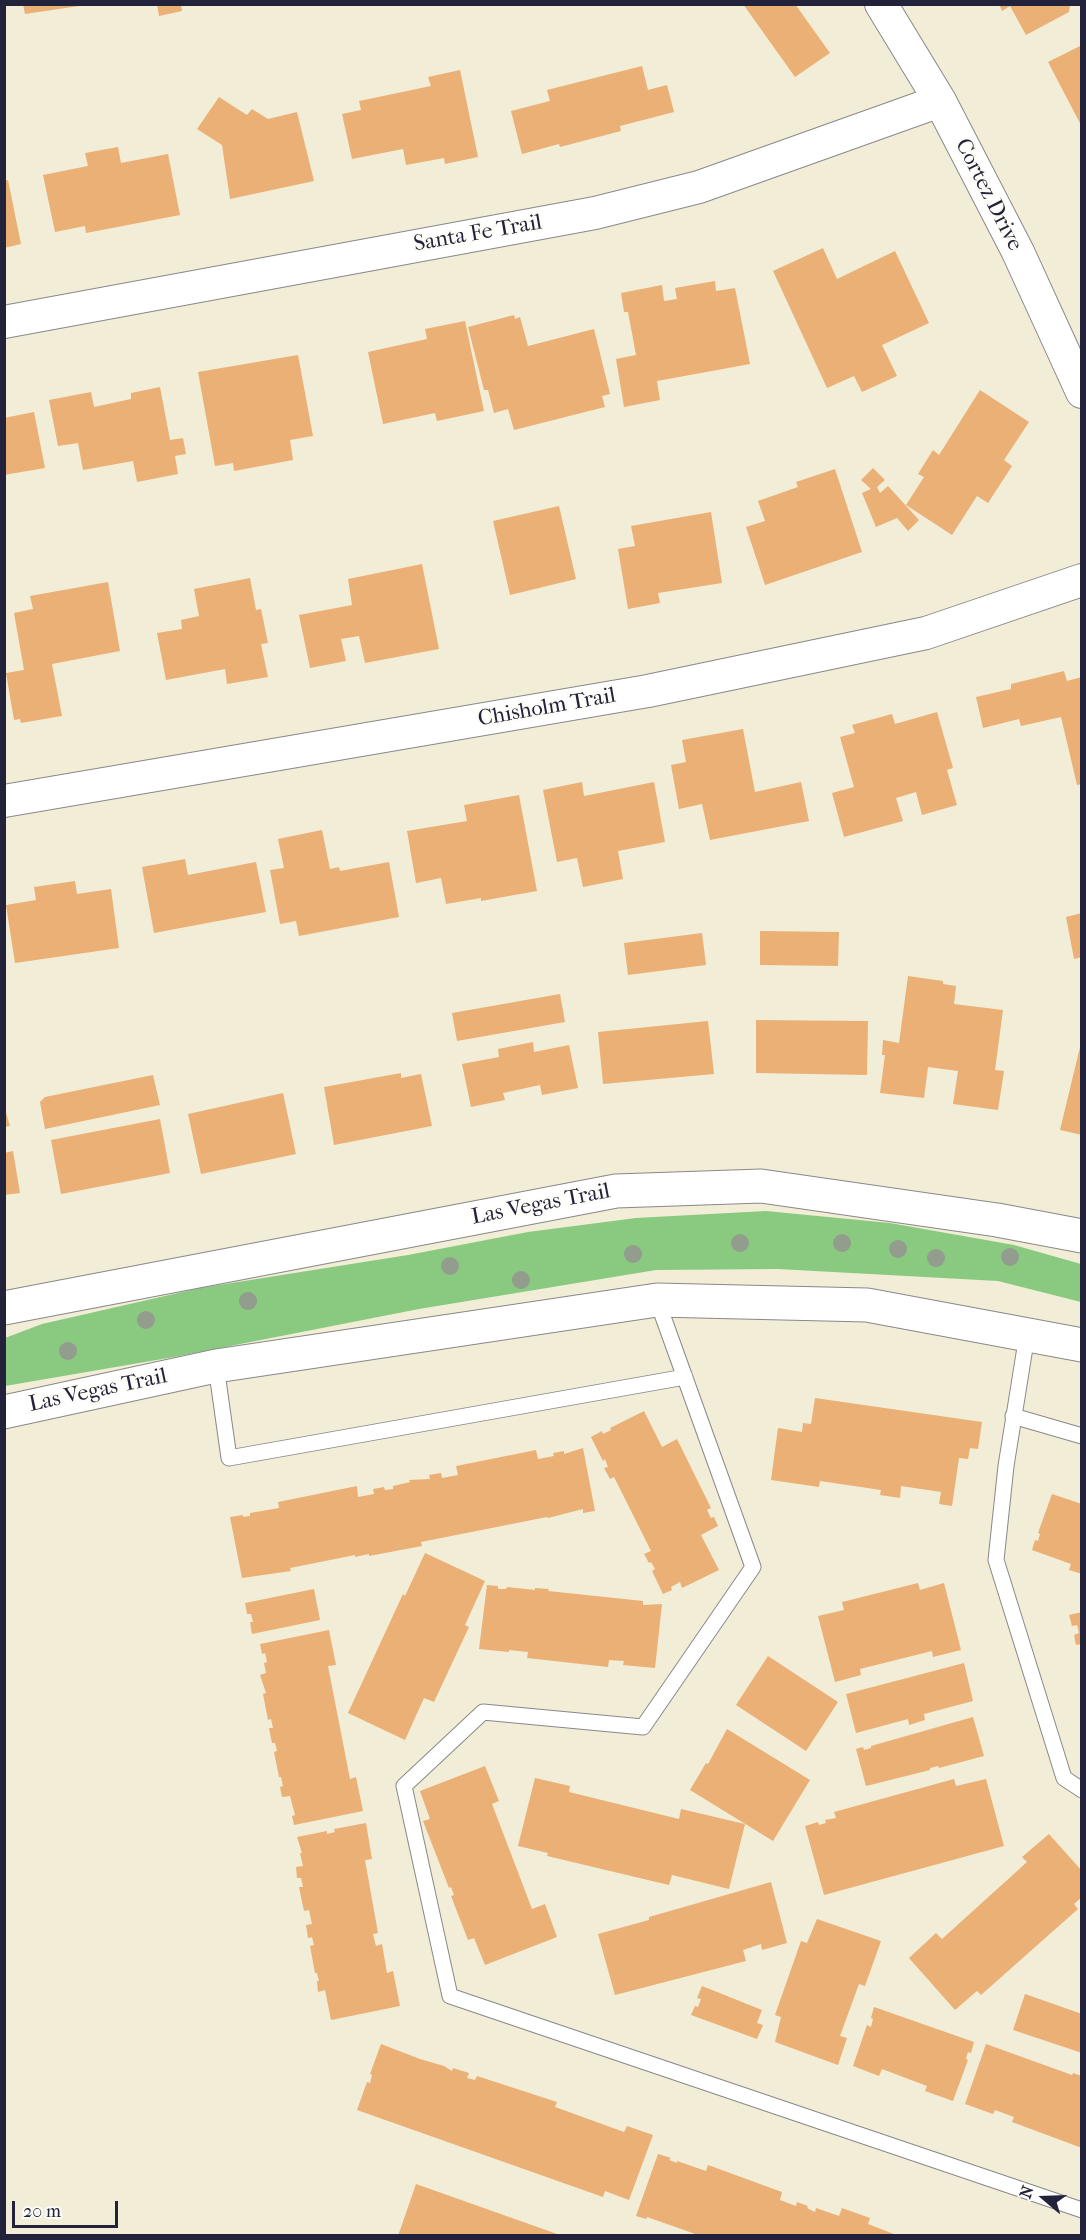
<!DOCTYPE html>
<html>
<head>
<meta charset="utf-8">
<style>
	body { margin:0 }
	#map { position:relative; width:1086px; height:2240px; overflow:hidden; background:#f1edd7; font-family:"IM FELL French Canon",serif }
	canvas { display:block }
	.frame { position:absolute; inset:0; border:6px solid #22223b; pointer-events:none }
	.north { position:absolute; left:1014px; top:2168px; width:60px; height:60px; -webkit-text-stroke:4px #fdfcf7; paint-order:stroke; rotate:289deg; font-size:16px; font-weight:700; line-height:24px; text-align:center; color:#22223b }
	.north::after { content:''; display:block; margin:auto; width:21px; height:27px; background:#22223b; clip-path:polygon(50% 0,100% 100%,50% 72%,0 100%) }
	.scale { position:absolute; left:12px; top:2201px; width:106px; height:27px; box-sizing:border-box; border:3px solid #22223b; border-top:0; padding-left:8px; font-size:18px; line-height:21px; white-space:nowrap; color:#22223b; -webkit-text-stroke:4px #fdfcf7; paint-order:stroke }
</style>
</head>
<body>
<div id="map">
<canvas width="1086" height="2240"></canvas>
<div class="frame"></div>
<div class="north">N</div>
<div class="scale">20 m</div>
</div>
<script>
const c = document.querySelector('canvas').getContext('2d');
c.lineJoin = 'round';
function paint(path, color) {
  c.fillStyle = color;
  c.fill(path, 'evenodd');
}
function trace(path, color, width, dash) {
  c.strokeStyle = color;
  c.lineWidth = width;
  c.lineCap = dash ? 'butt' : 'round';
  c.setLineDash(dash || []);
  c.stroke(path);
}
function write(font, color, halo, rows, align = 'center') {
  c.font = font + ' "IM FELL French Canon",serif';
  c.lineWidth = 5;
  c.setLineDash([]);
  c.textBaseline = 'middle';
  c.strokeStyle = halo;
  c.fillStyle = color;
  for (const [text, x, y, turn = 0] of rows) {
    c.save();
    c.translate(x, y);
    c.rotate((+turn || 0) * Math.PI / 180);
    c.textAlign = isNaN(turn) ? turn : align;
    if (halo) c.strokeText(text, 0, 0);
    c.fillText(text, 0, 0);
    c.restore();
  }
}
const green = new Path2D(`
	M766,1211L890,1223L1014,1245L1081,1264V1302L998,1281L778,1269L656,1270L419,1309L174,1357L5,1386V1338L42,1324L200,1288L408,1255L528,1232L636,1218Z`);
const building = new Path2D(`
	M23,4H79V6L25,14Z
	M157,4H181L182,11L159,16Z
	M743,4H795L830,53L795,77Z
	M999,4H1070L1069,12L1026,35L1010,6L1002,11Z
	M1082,45V127L1048,62Z
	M642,66L648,90L667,85L674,112L620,126L621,131L560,147L559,144L522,154L511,111L550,101L547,90Z
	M460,70L478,157L445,164L444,158L406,165L403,149L352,159L342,114L361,110L359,101L431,86L428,77Z
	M219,97L247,115L252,109L268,119L297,112L314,181L230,199L222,145L197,129Z
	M118,147L121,163L168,154L180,215L86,233L85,226L55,232L43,175L88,166L85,153Z
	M8,180L21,244L4,248V181Z
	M823,248L837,279L895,251L929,323L882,345L897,376L862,392L854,376L827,388L773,271Z
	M715,281L716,291L735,288L750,364L657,381L660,400L624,407L616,359L636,355L628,312H624L621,293L662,285L664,301L677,299L675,288Z
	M514,315L515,319L520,317L528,346L594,329L610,394L602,396L605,407L514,430L508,409L494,413L488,390H484L468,327Z
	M465,321L484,411L437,421L435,413L383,424L368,352L427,339L425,329Z
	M298,355L313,436L290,440L293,460L234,471L233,463L215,466L198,372Z
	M160,387L170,440L183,438L186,454L175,456L178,474L137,482L133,461L83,470L78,443L58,446L49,400L91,392L94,407L131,399V393Z
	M980,390L1029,422L1004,460L1012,466L988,503L977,496L952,535L906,505L924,477L918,474L933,450L939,455Z
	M34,412L45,468L4,475V418Z
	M873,468L885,480L877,487L880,493L888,486L919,520L908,531L897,518L876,527L862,493L871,489L861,480Z
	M835,469L862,552L765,585L746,527L765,521L758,501L798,487L796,482Z
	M559,506L576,579L510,595L493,521Z
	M711,512L722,583L658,593L660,603L628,609L618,549L635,546L631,526Z
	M422,564L439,649L365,663L359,636L341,639L346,661L310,668L299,615L352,605L348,579Z
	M250,578L256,610L261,609L268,643L261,644L268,677L227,684L225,669L166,680L157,633L182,629L181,620L199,616L194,589Z
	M108,582L120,651L52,664L62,716L21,723L20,719L14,720L6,673L24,670L14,613L33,609L30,596Z
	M1064,671L1067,681L1082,677V784L1077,785L1061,717L1021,726L1019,719L983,728L976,697L1011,689V684Z
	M937,712L953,768L947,770L957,805L922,815L916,792L896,798L903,821L844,837L832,793L854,787L840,737L855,733L852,725L892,714L895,724Z
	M743,729L755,792L801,782L809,821L710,840L702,804L679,809L671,765L686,762L682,740Z
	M582,782L584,796L654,782L665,842L618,851L623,879L583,887L577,858L557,862L543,790Z
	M519,795L537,891L481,901V898L446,904L441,878L416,883L407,831L467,821L464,805Z
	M322,830L330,869L339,867L340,871L389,862L399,917L299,936L296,921L280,924L270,870L284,868L278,839Z
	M185,859L188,875L256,862L266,912L154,933L142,867Z
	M75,881L77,894L111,889L119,948L15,963L6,905L36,900L34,887Z
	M1082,913V957L1074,959L1066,917Z
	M760,931L839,932L838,966L760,965Z
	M702,933L706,965L628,975L624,943Z
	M908,976L943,981V984L956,986L954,1004L1003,1010L995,1070L1004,1071L998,1110L953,1104L958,1071L928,1067L924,1098L880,1093L885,1055H882L883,1040L899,1043Z
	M560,994L565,1022L457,1041L452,1013Z
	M756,1020L868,1021L867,1075L756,1073Z
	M708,1021L714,1074L603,1084L598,1032Z
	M533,1042L534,1052L569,1045L578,1088L542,1095L540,1085L503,1093L505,1100L471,1107L462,1064L499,1057L498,1049Z
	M1081,1043H1082V1135L1060,1130Z
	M401,1073V1078L421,1074L432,1126L334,1145L324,1087Z
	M153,1075L160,1105L45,1129L40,1102L45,1097Z
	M283,1093L296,1154L201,1174L188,1114Z
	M4,1106L10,1126L4,1127Z
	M160,1119L170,1173L61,1194L51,1140Z
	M13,1151L20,1193L4,1195V1153Z
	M815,1398L982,1422L978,1449L970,1448L968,1459L959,1458L952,1506L939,1504L941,1492L901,1486L900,1498L880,1495L881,1490L820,1481L819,1487L771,1480L778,1428L802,1432L803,1423L811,1424Z
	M644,1411L662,1447L677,1439L711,1508L707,1510L711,1518L714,1517L718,1526L701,1535L719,1570L682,1588L680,1582L671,1587L672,1590L663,1594L652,1571L655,1569L651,1562L649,1563L644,1554L651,1551L614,1477L610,1479L604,1468L608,1467L605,1459L603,1461L591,1437L602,1431L603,1434L611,1430L610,1428Z
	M583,1448L595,1511L583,1513V1509L548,1518L547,1517L421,1542L422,1546L369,1556V1554L355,1557V1555L290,1568L291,1571L242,1578L230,1517L243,1515V1517L250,1516V1513L279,1508L278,1502L357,1486L358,1497L374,1494L373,1489L384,1487L385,1490L393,1489V1486L410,1482L409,1480L430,1479L429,1475L441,1473L442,1478L458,1475L456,1466L536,1450L538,1459L554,1456L553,1453L564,1451V1454Z
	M1052,1494L1082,1504V1574L1069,1570L1071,1564L1032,1550L1035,1540L1038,1541L1040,1534L1038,1533Z
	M425,1553L485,1581L465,1625L469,1627L434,1702L424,1698L405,1740L348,1713L403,1594L405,1596Z
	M918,1583L920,1590L944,1583L961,1650L933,1657L932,1651L860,1669L861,1675L835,1682L818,1616L844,1610L842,1602Z
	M487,1585L498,1586V1589H506L507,1587L535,1590V1588L549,1589L548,1591L643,1601V1605L662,1604L655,1668L623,1665L624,1661L609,1660L608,1667L527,1658L528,1652L509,1650V1652L479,1649Z
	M314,1589L320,1620L252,1634L250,1622H253L251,1614H247L245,1603Z
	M1082,1612V1644L1076,1645L1074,1635L1079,1633L1077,1625L1072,1626L1069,1615Z
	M329,1630L336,1665L328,1666L350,1779L356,1777L363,1811L294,1825L292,1816L295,1815L290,1796L282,1797L280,1787L283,1786L281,1777H279L274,1752L277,1751L275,1743H272L269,1728H273L271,1719L268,1720L263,1694L266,1693L260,1675L266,1673L264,1663L267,1662L265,1653L262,1654L260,1644Z
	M768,1656L838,1702L806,1751L736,1705Z
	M964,1663L973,1701L924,1714L925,1720L909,1725L908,1719L856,1733L846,1694Z
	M973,1717L984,1756L939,1768L938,1766L930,1768V1770L866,1786L856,1749L863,1747L864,1750L871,1748V1746Z
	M727,1729L810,1780L773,1841L690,1790L706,1763L708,1764Z
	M485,1766L499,1801L492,1804L532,1909L545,1904L557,1937L485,1965L474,1938L468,1940L451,1896L454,1895L451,1887L449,1888L423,1821L430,1819L420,1791Z
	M535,1778L570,1786L569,1792L679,1819L681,1809L745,1824L729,1889L672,1875L669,1885L547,1856L548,1853L518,1846Z
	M954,1779L956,1786L986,1779L1004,1846L824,1895L805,1826L818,1822L819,1825L826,1823L825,1820L836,1818L834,1812Z
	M366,1823L372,1859L365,1860L378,1933L373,1934L376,1946L382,1944L387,1973L393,1971L400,2006L331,2020L325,1990L318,1992L317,1981H319L317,1973H315L310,1946L314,1945L312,1937L308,1938L306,1925L312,1924L309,1910L304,1911L299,1887H303L301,1878H297L296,1867L303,1866L300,1853H302L297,1837L327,1831V1834L335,1832L334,1829Z
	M1049,1834L1082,1871V1897L1074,1904L1078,1909L981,1995L977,1991L955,2010L909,1958L936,1933L942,1939L1027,1862L1022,1857Z
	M771,1882L787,1943L762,1950L761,1944L743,1950L746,1961L615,1995L598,1934L649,1920V1917Z
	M817,1919L881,1941L865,1986L859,1984L840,2036L847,2038L838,2065L775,2042L781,2017L775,2015L801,1941L807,1943Z
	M702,1986L762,2010L757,2023L763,2025L757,2039L691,2015L695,2006L698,2007L701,1999L697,1998Z
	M1025,1994L1082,2014V2053L1013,2030Z
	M874,2007L974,2042L971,2053L968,2052L966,2059L968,2060L953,2101L925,2091L927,2086L882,2069L879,2076L853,2066L867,2025L871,2027L873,2019L871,2018Z
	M381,2044L420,2059L444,2066L452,2071L453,2068L469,2073L467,2078L475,2080L477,2076L557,2102L555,2107L624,2132L627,2126L653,2135L629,2200L605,2191L603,2197L357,2110L367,2082L370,2083L372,2075L370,2074Z
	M986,2044L1072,2075L1073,2073L1082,2076V2148L1012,2122L1014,2117L995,2110L993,2114L965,2104Z
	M658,2154L671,2158L669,2160L677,2163V2161L706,2171L708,2165L782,2192L780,2200L796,2206L797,2202L808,2206L807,2208L815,2212L816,2208L839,2216L842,2208L870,2218L868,2224L899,2236H701L647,2217L646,2219L636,2216Z
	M416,2184L560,2235V2236H398Z`);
const lane = new Path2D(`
	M657,1300L753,1567L643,1727L483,1712L404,1786L450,1996L1082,2210
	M1027,1335L1006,1466L996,1560L1064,1778L1082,1790
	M216,1366L229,1458L685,1377
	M1013,1416L1082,1436`);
const street = new Path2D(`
	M881,4L940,101L1018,252L1082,392
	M4,322L595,213L699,187L940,101
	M4,801L648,691L926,633L1082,580`);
const secondary = new Path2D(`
	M4,1308L616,1191L761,1186L997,1220L1082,1236
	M4,1412L216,1366L657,1300L867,1305L1082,1345`);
const trees = [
	[740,1243],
	[842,1243],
	[898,1249],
	[633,1254],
	[1010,1257],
	[936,1258],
	[450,1266],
	[521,1280],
	[248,1301],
	[146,1320],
	[68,1351]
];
const streetNames = [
	["Cortez Drive",988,195,63],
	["Santa Fe Trail",478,234,-10],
	["Chisholm Trail",547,708,-10],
	["Las Vegas Trail",541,1205,-11],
	["Las Vegas Trail",98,1391,-12]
];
paint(green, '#89c980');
paint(building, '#ebb075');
trace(lane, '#8a8889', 17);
trace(street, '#8a8889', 34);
trace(secondary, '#8a8889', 35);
trace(lane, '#fff', 15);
trace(street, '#fff', 32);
trace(secondary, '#fff', 33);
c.fillStyle = '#939d8e';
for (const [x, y] of trees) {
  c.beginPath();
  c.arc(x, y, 9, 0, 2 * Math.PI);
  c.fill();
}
write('22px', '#22223b', '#fdfcf7', streetNames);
</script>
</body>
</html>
